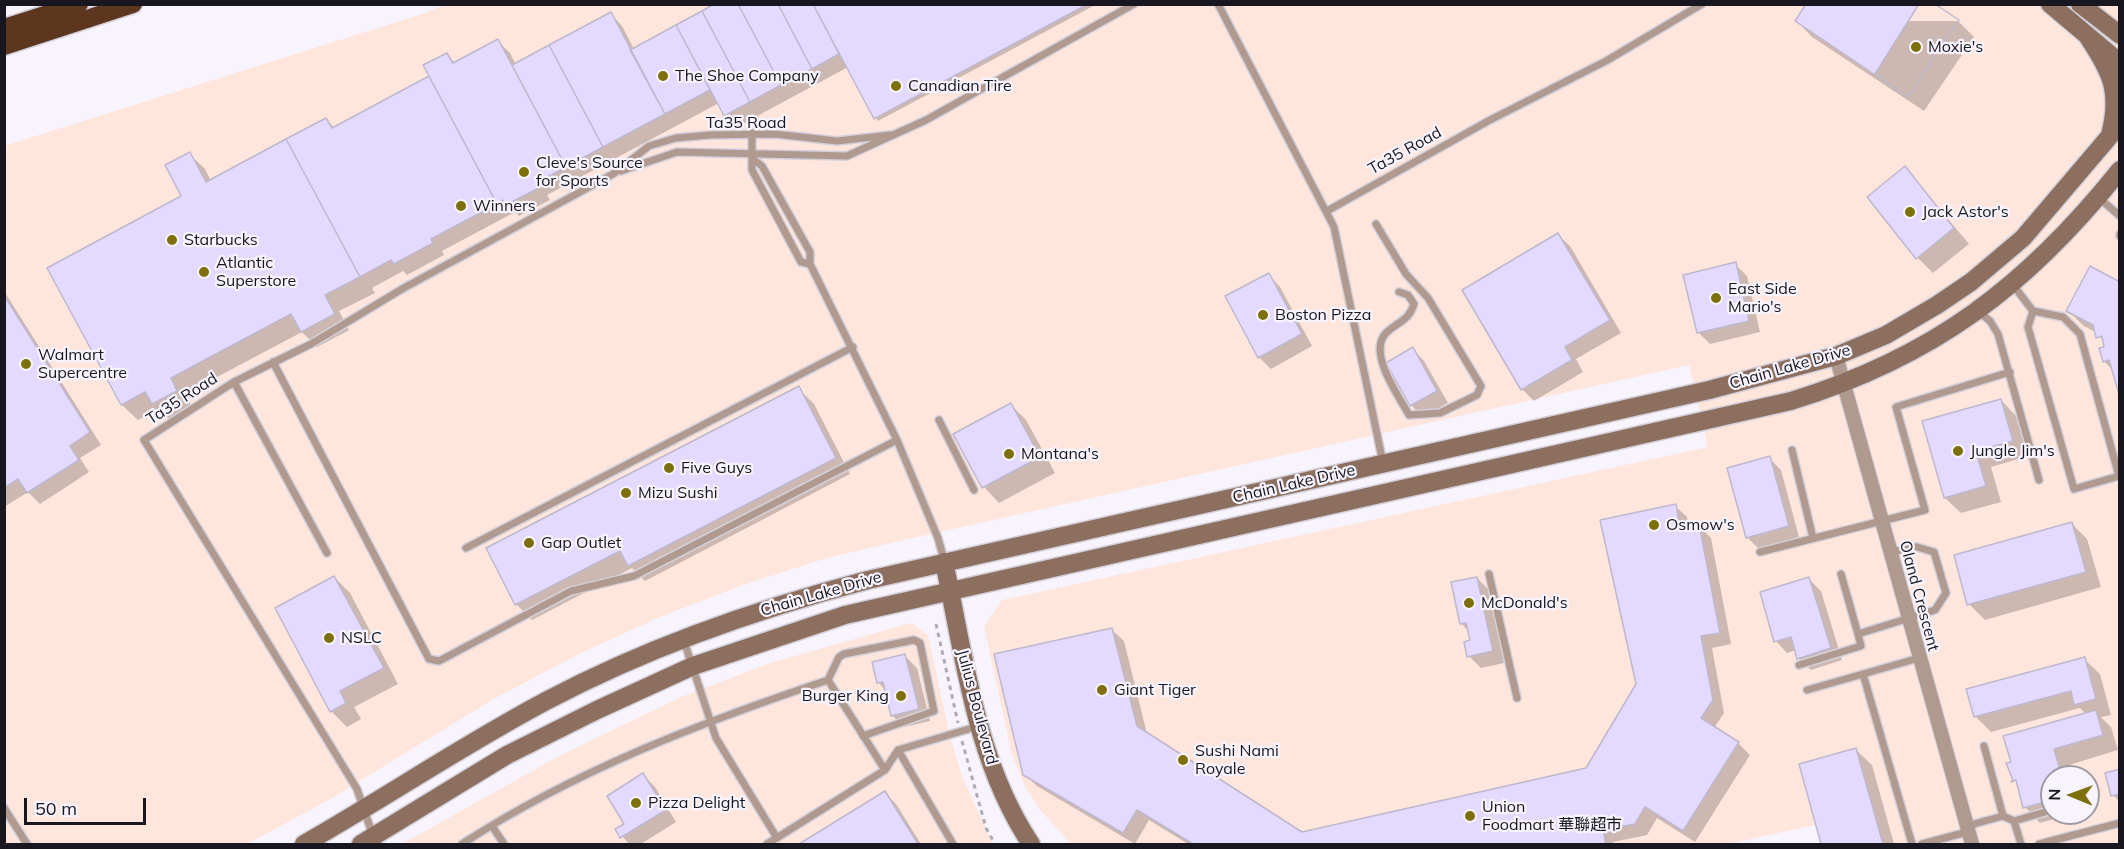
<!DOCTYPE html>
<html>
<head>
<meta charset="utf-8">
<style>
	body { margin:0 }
	#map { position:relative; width:2124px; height:849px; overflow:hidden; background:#f7f4fe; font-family:Mulish,sans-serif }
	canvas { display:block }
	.frame { position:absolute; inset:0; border:6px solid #18161e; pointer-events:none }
	.north { position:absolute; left:2040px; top:765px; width:60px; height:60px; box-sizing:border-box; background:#f7f4fe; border:2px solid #9e9ba4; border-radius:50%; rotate:271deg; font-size:16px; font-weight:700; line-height:24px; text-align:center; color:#18161e }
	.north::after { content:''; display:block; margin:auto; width:21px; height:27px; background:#7e6f0d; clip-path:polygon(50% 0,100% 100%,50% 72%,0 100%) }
	.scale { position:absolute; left:24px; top:798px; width:122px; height:27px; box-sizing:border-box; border:3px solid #18161e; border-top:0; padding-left:8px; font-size:18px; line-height:21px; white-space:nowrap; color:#18161e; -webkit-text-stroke:4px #f7f4fe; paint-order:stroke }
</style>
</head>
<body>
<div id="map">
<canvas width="2124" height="849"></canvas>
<div class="frame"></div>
<div class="north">N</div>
<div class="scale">50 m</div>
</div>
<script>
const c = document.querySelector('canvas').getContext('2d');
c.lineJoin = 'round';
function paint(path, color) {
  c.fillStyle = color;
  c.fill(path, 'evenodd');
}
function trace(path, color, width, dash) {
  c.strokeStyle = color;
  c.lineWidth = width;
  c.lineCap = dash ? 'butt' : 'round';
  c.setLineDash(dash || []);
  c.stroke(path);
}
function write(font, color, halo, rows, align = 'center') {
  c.font = font + ' Mulish,"Noto Sans SC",sans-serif';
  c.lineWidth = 4.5;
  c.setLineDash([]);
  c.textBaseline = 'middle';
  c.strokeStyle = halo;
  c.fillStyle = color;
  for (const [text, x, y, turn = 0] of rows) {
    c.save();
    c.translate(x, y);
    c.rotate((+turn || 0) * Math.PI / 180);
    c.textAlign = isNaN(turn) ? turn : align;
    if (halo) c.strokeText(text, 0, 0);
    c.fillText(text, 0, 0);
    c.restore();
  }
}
const commercial = new Path2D(`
	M445,5H2119V844H1824L1819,824L1728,844H1071L1040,810L1025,786L1012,755L984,627L1002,600L1708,447L1689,365L904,540L827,558L743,585L660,617L579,654L492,700L327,801L247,844H5L4,146L419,15ZM2052,777H2088V813H2052Z
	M911,623L928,635L951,740L963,778L993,844H402L559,756L681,697L770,663Z`);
const shadow = new Path2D(`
	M717,4H1097L878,121L848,67L737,127L725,115L719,103L547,195L550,200L519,216L515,212L442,251L444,255L407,275L403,271L372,288L375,293L339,311L349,330L317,347L302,332L185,394L192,407L169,419L158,409L138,420L122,405L49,268L183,196L189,154L205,169L211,181L326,119L334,128L431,77L446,54L456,64L498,41L510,53L516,65L611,14L622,26L634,49Z
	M1797,21H1958L1974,37L1924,111L1812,37Z
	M1905,168L1969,244L1933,273L1918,258Z
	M1558,235L1570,246L1621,333L1576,359L1583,372L1534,401L1522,389Z
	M1735,264L1747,276L1760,332L1710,344L1698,332Z
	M1269,275L1280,287L1312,346L1271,369L1259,357Z
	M2120,284L2113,370L2104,361L2106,345L2097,333L2084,326L2068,311Z
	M4,291L101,445L80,458L89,472L40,504L28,492L4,507Z
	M1413,349L1424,361L1448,403L1423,417L1411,405Z
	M798,388L814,404L850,474L645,581L632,568L532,620L516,604Z
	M2001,400L2016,416L2028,456L1991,467L2001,502L1961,513L1945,498Z
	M1010,404L1026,420L1055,473L999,503L984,487L955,435Z
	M1769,458L1781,470L1799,537L1759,549L1747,537Z
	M1675,506L1687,517L1689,528L1699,526L1711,538L1731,644L1712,648L1724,713L1714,728L1738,743L1750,755L1695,842L1657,818L1647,835L1613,842L1614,844H1188L1149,820L1135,844L1037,786L1025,774L1112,630L1124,641L1147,734L1302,834L1587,769L1638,685Z
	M2072,524L2087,539L2101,587L1985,620L1969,604Z
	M334,577L350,593L398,684L354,707L361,719L347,727L331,711Z
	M1477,578L1489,590L1504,663L1481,668L1469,656L1472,642L1469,632L1462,624Z
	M1809,579L1821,591L1842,660L1811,670L1799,658L1796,650L1787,653L1776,641Z
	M905,656L917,668L930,721L904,727L892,715L886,691L878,682Z
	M2084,659L2100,674L2111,715L2101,717L2111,727L2118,750L2069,765L2072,777H2052V813H2075L2040,823L2025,807L2010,764L2086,714L2080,708L1991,732L1975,716Z
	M1856,750L1872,765L1894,844H1823L1801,765Z
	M2120,771V802L2113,795Z
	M643,775L655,787L676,822L641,844H629L617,830L626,824Z
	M885,793L896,804L921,844H802Z`);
const building = new Path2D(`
	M714,4H738L781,85L750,102L702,11Z
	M738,4H778L812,69L781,85Z
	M778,4H813L839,54L812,69Z
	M813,4H1088L874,119Z
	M1806,4H1935L1959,20L1908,97L1795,21Z
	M1919,4H1935L1959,20L1908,97L1875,74Z
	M702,11L750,102L724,116L676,25Z
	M611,12L665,114L603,147L549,45Z
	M676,25L710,90L665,114L630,50Z
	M498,39L566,167L537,183L539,188L506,205L503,200L497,204L423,65L447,53L453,63Z
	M549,45L603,147L566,167L512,65Z
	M429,76L497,204L431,239L433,243L394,264L391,260L360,277L286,139L326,118L332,128Z
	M286,139L360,277L325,295L335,314L301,332L291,314L171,378L177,391L152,404L145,392L121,405L47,268L181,196L165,165L190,152L206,182Z
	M1905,166L1954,228L1916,259L1867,197Z
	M1558,233L1610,320L1565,347L1572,360L1521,390L1462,290Z
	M1736,262L1749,321L1697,333L1683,275Z
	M2090,266L2120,282V398L2109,360L2103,362L2099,348L2104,347L2102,336L2096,338L2093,325L2066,311Z
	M1269,273L1302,334L1258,358L1225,296Z
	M4,295L90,432L70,446L79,460L27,493L18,479L4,488Z
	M1413,347L1437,391L1410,406L1386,363Z
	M799,386L836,458L628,566L620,551L515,605L486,548Z
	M2001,399L2013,441L1976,451L1986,486L1944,498L1922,421Z
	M1011,403L1040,457L982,488L953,434Z
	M1770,456L1789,526L1746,538L1727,468Z
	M1676,504L1680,528L1699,524L1720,633L1701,636L1713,700L1701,718L1739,742L1683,831L1645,807L1635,824L1603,830L1606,844H1193L1137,810L1123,833L1023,775L994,654L1112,628L1137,726L1302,832L1586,768L1636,684L1600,520Z
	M2072,522L2086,572L1967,605L1954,555Z
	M334,576L384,668L340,691L346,703L330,712L275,608Z
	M1477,577L1493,651L1467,657L1464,642L1470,640L1466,623L1460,624L1451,582Z
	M1809,577L1831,648L1797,659L1791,637L1774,642L1760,592Z
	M905,654L919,709L891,716L883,682L877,683L872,662Z
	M2085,657L2096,699L2074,705L2071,691L1974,717L1966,689Z
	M2096,710L2103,735L2054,749L2062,777H2052V800L2023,808L2016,780L2011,782L2013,780L2006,763L2011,762L2003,736Z
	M1856,748L1883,844H1821L1799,764Z
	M2120,769V794L2111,796L2105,773Z
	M643,773L666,810L620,838L615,829L624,824L607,796Z
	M885,791L918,844H799Z`);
const path = new Path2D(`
	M936,624L958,723
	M962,741L986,828L995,844`);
const lane = new Path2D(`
	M1218,4L1334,227L1383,463
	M752,133V170L801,262L810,264
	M754,160L762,166L810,252V264L897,440L938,538L944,560
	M621,171L677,152L847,156L926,120L1134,4
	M2099,198L2120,216
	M1327,211L1490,120L1606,61L1702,4
	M1376,224L1406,274L1428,298L1481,386L1477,395L1440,413L1409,415C1399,396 1367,353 1386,333C1397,322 1409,321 1414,304L1408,295L1399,292
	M2120,234V236
	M2013,285L2033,311L2063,317L2080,334L2119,476L2074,489L2028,327L2033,311
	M1978,311L1990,321L1998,334L2039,480
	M273,362L429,659L439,661L571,591L634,576L897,440
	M234,382L327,553
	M939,420L974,490
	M1792,450L1813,538
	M466,548L853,347
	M1760,552L1925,510L1896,407L2010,372
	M1489,574L1517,698
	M1841,574L1858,634L1935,610L1946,593L1934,552L1917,547L1890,552
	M684,641L716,738L777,838
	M1799,665L1861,646L1858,634
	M1863,674L1912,844
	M828,680L839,657L844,654L914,640L920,643L934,711L863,736
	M1807,690L1919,658
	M1984,746L2003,816L2014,821L2021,844
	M898,750L953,844
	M2088,800L2094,798
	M4,808L27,844
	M2014,821L2052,810
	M492,826L504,844
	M373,836L357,789L144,440L234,382L311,344L402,289L613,174L649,146L676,138L710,135L775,134L837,141L890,135
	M462,844C576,770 700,723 828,680L885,770
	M767,844L885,770L898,750L979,726
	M1922,844L1967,832L1974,824L2003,816
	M2039,844L2120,823`);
const street = new Path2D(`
	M1836,356L1972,844`);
const secondary = new Path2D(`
	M2050,4L2120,63
	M2080,4L2120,35
	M2088,37C2112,73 2121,92 2110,135
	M944,562C965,658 975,760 1031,844
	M304,844C385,798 463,745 546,701C648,647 757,609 868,580L1709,390L1836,356L1886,335L1937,305L1971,282L2023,238L2120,124
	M361,844L507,755L597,710L693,666L845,615L1791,401C1934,357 2027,286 2120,170`);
const highway = new Path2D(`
	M4,28L79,4
	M4,46L133,4`);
const markers = [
	[1916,47,6,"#7e6f0d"],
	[663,76,6,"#7e6f0d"],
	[896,86,6,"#7e6f0d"],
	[524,172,6,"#7e6f0d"],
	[461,206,6,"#7e6f0d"],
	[1910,212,6,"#7e6f0d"],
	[172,240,6,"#7e6f0d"],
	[204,272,6,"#7e6f0d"],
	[1716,298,6,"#7e6f0d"],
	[1263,315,6,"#7e6f0d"],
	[26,364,6,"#7e6f0d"],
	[1958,451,6,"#7e6f0d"],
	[1009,454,6,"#7e6f0d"],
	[669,468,6,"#7e6f0d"],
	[626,493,6,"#7e6f0d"],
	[1654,525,6,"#7e6f0d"],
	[529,543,6,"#7e6f0d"],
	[1469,603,6,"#7e6f0d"],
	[329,638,6,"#7e6f0d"],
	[1102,690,6,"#7e6f0d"],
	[901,696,6,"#7e6f0d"],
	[1183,760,6,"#7e6f0d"],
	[636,803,6,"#7e6f0d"],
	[1470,816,6,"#7e6f0d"]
];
const poiNames = [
	["Moxie's",1928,47],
	["The Shoe Company",675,76],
	["Canadian Tire",908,86],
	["Cleve's Source",536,163],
	["for Sports",536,181],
	["Winners",473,206],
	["Jack Astor's",1922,212],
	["Starbucks",184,240],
	["Atlantic",216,263],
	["Superstore",216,281],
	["East Side",1728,289],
	["Mario's",1728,307],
	["Boston Pizza",1275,315],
	["Walmart",38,355],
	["Supercentre",38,373],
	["Jungle Jim's",1970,451],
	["Montana's",1021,454],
	["Five Guys",681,468],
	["Mizu Sushi",638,493],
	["Osmow's",1666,525],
	["Gap Outlet",541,543],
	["McDonald's",1481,603],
	["NSLC",341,638],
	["Giant Tiger",1114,690],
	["Burger King",889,696,"right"],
	["Sushi Nami",1195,751],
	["Royale",1195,769],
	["Pizza Delight",648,803],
	["Union",1482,807],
	["Foodmart 華聯超市",1482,825]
];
const streetNames = [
	["Ta35 Road",746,123],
	["Ta35 Road",1405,151,-29],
	["Chain Lake Drive",1790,367,-16],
	["Ta35 Road",182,399,-33],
	["Chain Lake Drive",1294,484,-13],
	["Chain Lake Drive",821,594,-16],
	["Oland Crescent",1919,596,75],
	["Julius Boulevard",977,707,75]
];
paint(commercial, '#ffe6dd');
paint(shadow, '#0003');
paint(building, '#e4d9ff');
trace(building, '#beb8cf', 1.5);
trace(lane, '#d3d0da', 10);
trace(street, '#d3d0da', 16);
trace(secondary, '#d3d0da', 21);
trace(highway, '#d3d0da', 21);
trace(path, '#aeabb4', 3, [4.5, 4.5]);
trace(lane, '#b09a90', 7);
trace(street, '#b09a90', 14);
trace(secondary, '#8d6f5f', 18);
trace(highway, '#5d3620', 18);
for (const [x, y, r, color] of markers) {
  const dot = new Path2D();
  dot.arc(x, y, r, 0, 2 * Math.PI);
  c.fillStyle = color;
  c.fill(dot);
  trace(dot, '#f7f4fe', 2);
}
write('16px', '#18161e', '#f7f4fe', poiNames, 'left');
write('16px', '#18161e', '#f7f4fe', streetNames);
</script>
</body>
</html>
